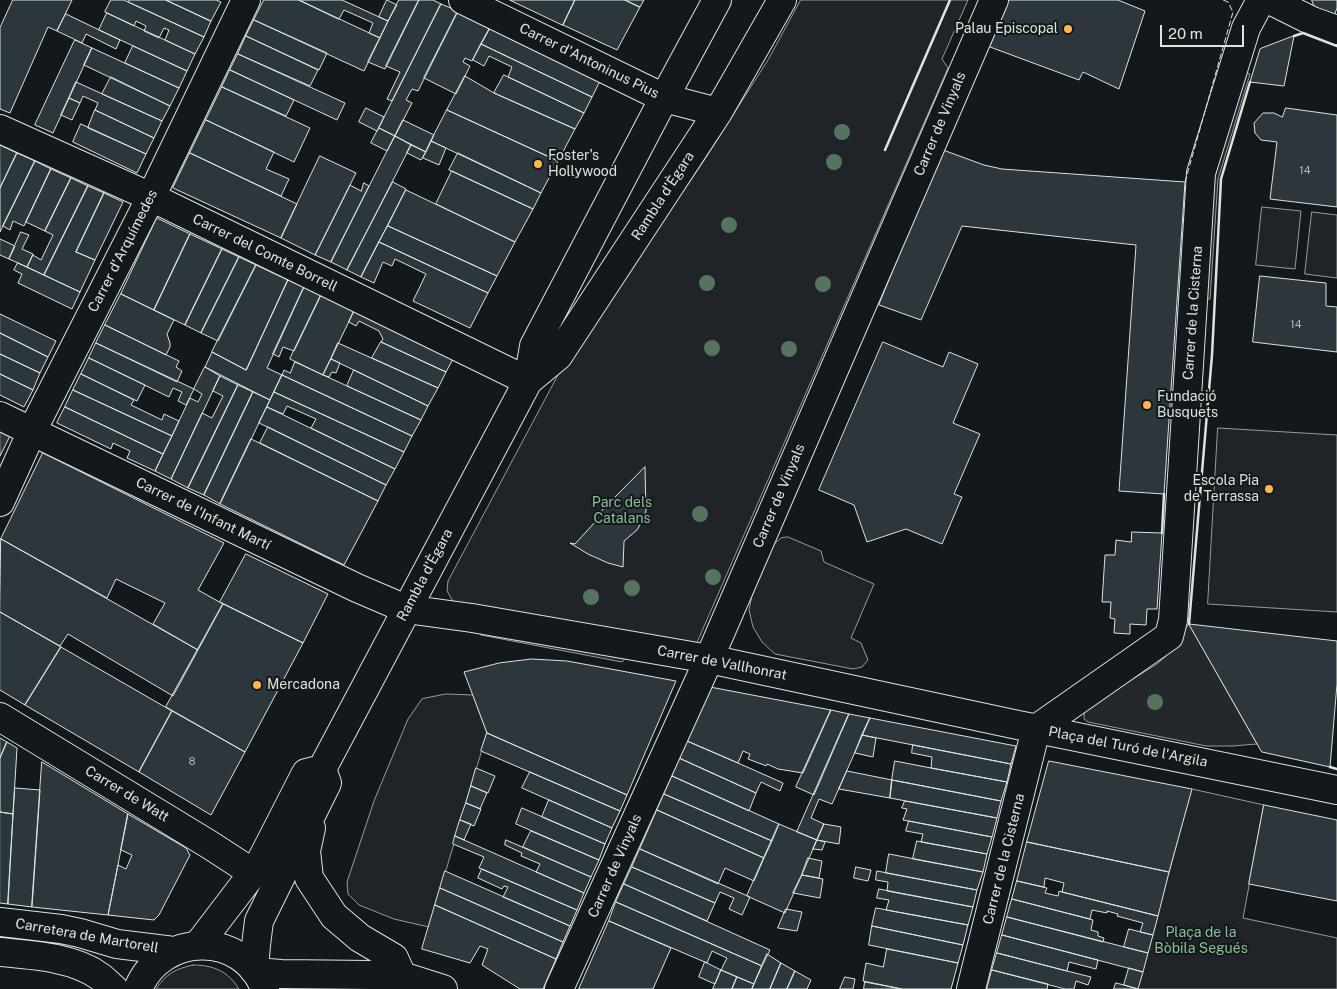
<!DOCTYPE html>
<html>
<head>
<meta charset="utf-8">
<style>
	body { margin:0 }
	#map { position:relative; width:1337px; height:989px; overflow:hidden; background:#14181c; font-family:"Public Sans",sans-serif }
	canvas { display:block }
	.scale { position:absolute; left:1160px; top:25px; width:84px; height:22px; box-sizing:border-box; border:2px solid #d8e6dc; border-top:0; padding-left:6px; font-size:15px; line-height:18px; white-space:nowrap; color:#d8e6dc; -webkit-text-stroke:4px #14181c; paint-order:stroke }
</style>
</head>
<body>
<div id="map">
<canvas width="1337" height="989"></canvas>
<div class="scale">20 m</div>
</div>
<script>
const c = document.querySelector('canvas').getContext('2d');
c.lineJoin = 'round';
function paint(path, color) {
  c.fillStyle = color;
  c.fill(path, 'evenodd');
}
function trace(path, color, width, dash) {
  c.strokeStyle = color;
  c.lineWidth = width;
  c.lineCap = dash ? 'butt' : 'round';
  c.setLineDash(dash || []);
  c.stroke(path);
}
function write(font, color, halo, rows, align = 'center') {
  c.font = font + ' "Public Sans",sans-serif';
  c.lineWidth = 4;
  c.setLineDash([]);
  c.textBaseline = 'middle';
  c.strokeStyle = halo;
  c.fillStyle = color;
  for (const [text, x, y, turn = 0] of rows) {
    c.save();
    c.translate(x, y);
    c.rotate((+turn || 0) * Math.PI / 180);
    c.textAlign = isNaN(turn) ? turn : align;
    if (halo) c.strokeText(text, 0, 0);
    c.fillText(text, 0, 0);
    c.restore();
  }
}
const green = new Path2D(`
	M801,0H968L942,59L948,68L695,647L454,603L447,591L448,581L559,373L703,162L768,60Z
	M1262,207L1301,211L1295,269L1256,265Z
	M1312,212L1337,215V278L1305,274Z
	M1218,428L1337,435V612L1208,604Z
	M788,537L821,551L824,562L874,584L851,638L861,643L868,660L862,667L853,669L775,654L762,642L753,627L749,610L752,595L774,544L781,538Z
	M446,694L473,695L487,733L429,927L394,919L359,905L348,894L347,882L374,801L408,719L422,699Z
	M1192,789L1264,805L1243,918L1337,938V989H1138Z
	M193,965C213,965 228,971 239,989H156C166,974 175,969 193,965Z`);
const parking = new Path2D(`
	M1241,71L1250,74L1218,179L1210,299H1203L1208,175Z
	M1189,624L1257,744L1233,746H1206L1088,722L1084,719V714L1086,708L1157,664L1167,655Z
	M482,628L631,652L622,662L481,635Z`);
const building = new Path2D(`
	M13,0H72L57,31L48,27L10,113L0,109V28Z
	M111,0H124L204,37L195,54L165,40L169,30L164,28L159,38L144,31L146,26L136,21L134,26L105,12Z
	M129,0H166L211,21L204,37L128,2Z
	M166,0H216L221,2L211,21Z
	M264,0H299L380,38L364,71L254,20Z
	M299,0H342L388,21L380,38L369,33L373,23L344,10L339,19Z
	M387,0L397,5L388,21L379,17Z
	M399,0H419L385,69L368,62Z
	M419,0H433L441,4L392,101L387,99L400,72L386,66Z
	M510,0H575L563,25Z
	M575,0H625L640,7L617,50L563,25Z
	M625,0H644L640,7Z
	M1008,0H1118L1145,11L1119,89L1083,72L1079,80L990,47Z
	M1312,0H1337V8L1334,16L1315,8Z
	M441,4L458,11L418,91L412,89L406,100L412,103L395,136L379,128Z
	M458,11L491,26L472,61L465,58L463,62L470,66L456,94L424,78Z
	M107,13L195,54L187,71L99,30Z
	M66,14L120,40L116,49L86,34L82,43L57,31Z
	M254,20L327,53L319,70L246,36Z
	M491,26L601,79L592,97L481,44Z
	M246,36L318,70L310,86L238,54Z
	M1294,36L1284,86L1250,82L1260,49Z
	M75,40L92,48L53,133L35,125Z
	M481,44L592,97L584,113L508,77L512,67L489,56L484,66L473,60Z
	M133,46L187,71L179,88L125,63Z
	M92,48L179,88L170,106L84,65Z
	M238,54L345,103L337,120L230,70Z
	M230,70L294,100L286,116L222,87Z
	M504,75L584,113L575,129L494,93Z
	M465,76L494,93L575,129L558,161L447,110Z
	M111,77L170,106L162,121L102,94Z
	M76,82L162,121L154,138L95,110L98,103L83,96L80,103L69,98Z
	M222,87L310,128L294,162L206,120Z
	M69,98L80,103L72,120L61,115Z
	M366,108L384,117L377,131L359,122Z
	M1286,108L1337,115V207L1270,199L1277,142L1261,140L1255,133L1254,123L1263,113H1274L1282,117Z
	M95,110L154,138L146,154L88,128Z
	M447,110L558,161L541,193L431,141Z
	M206,120L274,152L266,169L289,179L281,196L190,153Z
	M403,120L434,135L426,152L395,136Z
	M81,124L146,154L137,173L73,142Z
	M379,128L395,136L387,151L371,143Z
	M395,136L411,145L347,270L331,262Z
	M431,141L446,148L439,165L423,158Z
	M0,145L17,153L0,188Z
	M411,145L426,152L421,160L407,153Z
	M943,150L984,165L1002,169L1185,182L1164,494L1119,491L1136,245L962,226L921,320L879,305Z
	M17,153L35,161L0,232V188Z
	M190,153L297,204L281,238L173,188Z
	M458,153L541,193L533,209L449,170Z
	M320,156L356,173L315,255L281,238Z
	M35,161L51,169L24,226L13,221L10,230L3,226Z
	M51,169L71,178L45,231L26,222Z
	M452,171L533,209L515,242L436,204Z
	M71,178L88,186L44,275L27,267L33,255L41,260L53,235L45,231Z
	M393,182L406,189L361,277L347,270Z
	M364,183L369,186L331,262L315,255L350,185L361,191Z
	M88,186L104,193L76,252L95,260L80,292L44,275Z
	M406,190L515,242L497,276L388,226Z
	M104,193L123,202L95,260L76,252Z
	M157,218L190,234L154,310L121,294Z
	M388,226L497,276L488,293L379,242Z
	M21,232L29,235L22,249L33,254L27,267L9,259Z
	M190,234L222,249L185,325L154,310Z
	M0,239L15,246L9,259L0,255Z
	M379,242L488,293L470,328L413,301L426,274L395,259L392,266L383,262L374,283L361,277Z
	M222,249L239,257L201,333L185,325Z
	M239,257L256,265L218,341L201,333Z
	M18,263L80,292L72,309L18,283L22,274L14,270Z
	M256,265L288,280L246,370L212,352Z
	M1260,276L1326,283V306L1337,307V352L1253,342Z
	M288,280L304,287L267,368L282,375L270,400L205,367L212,352L246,370Z
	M304,287L321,295L294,351L283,347L279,357L273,354Z
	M121,294L174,320L167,334L170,343V347L166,355L105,325Z
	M321,295L354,311L323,375L290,359Z
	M354,311L454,357L446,372L381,342L383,339L379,331L359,321L356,326L349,322Z
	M0,314L56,341L48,357L0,333Z
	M105,325L179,361L176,367L182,371L177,382L96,343Z
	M0,333L48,357L40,373L0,354Z
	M381,342L446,372L438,388L372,358Z
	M883,342L943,367L949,352L978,364L953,423L980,434L954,494L962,497L942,544L906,529L867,542L854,505L819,490Z
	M96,343L194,389L186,405L178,401L182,392L173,388L169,397L89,358Z
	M338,343L438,388L428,406L331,359Z
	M0,354L40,373L33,390L0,374Z
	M89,358L145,385L137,401L81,374Z
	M331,359L340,363L336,373L332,372L329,377L323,375Z
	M295,362L421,420L412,436L282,375L284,370L290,373Z
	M205,367L220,376L171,479L155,471L190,398L198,402L202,394L194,389Z
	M354,370L428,406L421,420L347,386Z
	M0,374L33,390L24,407L0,395Z
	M81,374L134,400L131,405L162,420L164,414L179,421L172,436L73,390Z
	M282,375L412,436L404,452L274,392Z
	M220,376L238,385L188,488L171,479L202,413L212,418L223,396L213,391Z
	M238,385L253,392L204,495L188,488Z
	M73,390L172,436L163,454L65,407Z
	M253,392L270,400L220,504L204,495Z
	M274,392L404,452L395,469L311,428L316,419L287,406L283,414L267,407Z
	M65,407L163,454L155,471L127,458L130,451L113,443L111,449L57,423Z
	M267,407L395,469L386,485L259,423Z
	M268,427L386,485L378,501L260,443Z
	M0,431L10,436L0,456Z
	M251,439L378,501L344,565L220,504Z
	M43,453L224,543L198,590L223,604L198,650L153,624L165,603L116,579L107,598L1,539Z
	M645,467L646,511L644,518L637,530L624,541L623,567L608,563L588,554L570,543L575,544L596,521L594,519Z
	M1132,532L1162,533L1157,609H1147L1146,625L1130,624V634L1114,633L1115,619L1110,618L1111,602H1102L1105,555H1115L1116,540L1131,542Z
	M1,539L198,650L173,696L68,634L60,646L0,612Z
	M246,554L328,594L303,643L220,602Z
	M223,604L303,643L245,752L166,707Z
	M0,612L61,647L25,705L0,690Z
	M1189,624L1337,641V684L1330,767L1262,752Z
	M61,647L172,711L139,772L25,705Z
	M532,659L567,661L676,681L627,795L487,733L464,672L499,663Z
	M710,687L831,710L803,773L778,769L767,764L766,766L764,765L748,759L750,754L743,751L738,763L687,741Z
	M831,710L849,714L814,795L796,787Z
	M172,711L245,752L211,815L139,772Z
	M849,714L870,718L832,804L819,799L811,818L824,824L817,840L797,832Z
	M870,718L1016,746L1011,764L862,735Z
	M487,733L627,795L620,811L481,751Z
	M862,735L876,738L873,757L855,753Z
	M0,738L7,742L0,758Z
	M687,741L738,763L783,783L780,791L761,782L756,793L679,758Z
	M7,742L17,748L13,814L0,812V758Z
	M913,745L1011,764L1007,782L931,768L932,757L912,753Z
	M679,758L756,793L749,811L672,776Z
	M895,761L931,768L1007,782L1001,801L892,780Z
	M1049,761L1192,789L1169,872L1027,842Z
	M42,762L128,814L108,915L32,907Z
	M476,768L495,776L488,793L471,786Z
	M847,771L892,780L890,798L839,789Z
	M530,772L620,811L612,828L522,788Z
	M672,776L779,824L772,841L664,794Z
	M892,780L1001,801L997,818L890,798Z
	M471,786L487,793L480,809L466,803Z
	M15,788L40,790L32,907L8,904Z
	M664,794L772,841L764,858L657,810Z
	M549,800L612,828L605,844L542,817Z
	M905,801L997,818L992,837L903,820L907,809L902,808Z
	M466,803L481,809L474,826L460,820Z
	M1264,805L1337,820V901L1249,884Z
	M522,808L605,844L599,860L516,824Z
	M657,810L764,858L754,881L725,868L718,884L640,849Z
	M0,812L13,814L8,904L0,903Z
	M128,814L186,848L190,855L159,915L154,920L108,915L118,865L126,869L132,855L121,850Z
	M460,820L471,824L464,840L455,836Z
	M909,821L992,837L987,854L921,842L923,834L906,831Z
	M779,824L817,840L785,913L747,896Z
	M824,824L841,827L839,844L817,840Z
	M531,831L599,860L591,877L523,847Z
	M455,836L584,893L577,910L479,868L484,857L453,844Z
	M506,840L591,877L584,893L536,872L540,864L521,856L522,853L505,845Z
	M817,840L825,842L822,850L813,849Z
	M917,841L987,854L983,872L913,859Z
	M1027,842L1169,872L1158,916L1062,892L1064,883L1045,878L1044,887L1017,881Z
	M640,849L750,897L742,915L729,909L734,898L720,892L715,903L632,867Z
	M889,854L983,872L977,890L886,873Z
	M808,858L822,861L819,878L802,875Z
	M632,867L715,903L707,921L624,884Z
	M856,867L871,870L868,881L854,878Z
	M482,869L577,910L570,926L503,897L508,887L504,886L502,889L478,878Z
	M445,871L570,926L563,942L440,888Z
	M877,871L977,890L973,907L887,891L888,882L876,880Z
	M802,875L823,879L820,898L793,893Z
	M1017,881L1047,888L1045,893L1058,896L1059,891L1062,892L1158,916L1153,935L1140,932L1143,923L1117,916L1118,914L1107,911V913L1092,910L1090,919L1012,899Z
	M624,884L770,950L762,966L616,902Z
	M440,888L563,942L556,959L435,905Z
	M879,889L973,907L968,925L886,910L889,900L877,898Z
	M1012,899L1093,920L1091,930L1098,932V936L1104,938L1103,942L1007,917Z
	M616,902L762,966L754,984L721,970L727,958L712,951L707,963L609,921Z
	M435,905L556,959L543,989H520L482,965L488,949L480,946L470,963L422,949Z
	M876,908L968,925L963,945L872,926Z
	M786,909L802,912L797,931L778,928Z
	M1007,917L1148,953L1143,972L1002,935Z
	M609,921L671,948L653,989H579Z
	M872,926L963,945L958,963L869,945Z
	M1129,929L1153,935L1148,953L1124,947Z
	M1002,935L1098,960L1096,969L1069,962L1067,971L997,953Z
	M887,949L958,963L951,989H902L863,981L866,963L883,967Z
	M997,953L1067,971L1091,977L1088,985L1076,981L1074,989H1065L992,970Z
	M767,954L781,963L770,989H752Z
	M705,962L721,970L715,984L699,977Z
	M781,963L795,971L787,989H770Z
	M1129,968L1143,972L1138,989L1124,985Z
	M721,970L737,977L732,989H713Z
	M992,970L1048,984L1047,989H987Z
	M795,971L811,980L807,989H787Z
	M737,977L754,984L752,989H732Z
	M845,977L855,979L853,989H840Z
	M865,982L902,989H864Z
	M1116,983L1124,985L1138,989H1114Z`);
const minor = new Path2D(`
	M463,0L664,98L718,112
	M1270,0L1312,21L1337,30
	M0,129L151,197L528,381
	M528,381L558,356L718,112L782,0
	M0,416L357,588L406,609L472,618L709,659L1013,724L1337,790
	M0,502L32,431L151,197L246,0
	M0,717L210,845L253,873
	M1036,729L1169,636L1173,620L1201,173L1246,28L1261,0
	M311,828L306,851L309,878L334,916L360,938L394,958L402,976
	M198,945L253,873L262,859L306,773L322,769
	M254,970L256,945L259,921L327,783L322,769L528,381L534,346L664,98L717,0
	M256,972L281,974L371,975L402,976L443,989
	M559,989L709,659L994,0
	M971,989L1036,729`);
const major = new Path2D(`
	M0,922L61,929L80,933L117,944L174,951
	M0,952C31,955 73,957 99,976C104,979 109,985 114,989
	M138,989C161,932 243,930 265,989`);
const fence = new Path2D(`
	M1185,182L1233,12L1228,2L1223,0`);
const wall = new Path2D(`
	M1294,36L1303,33L1337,46
	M885,150L950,0
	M1162,533L1164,494
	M1189,624L1212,355L1221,179L1250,82
	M1330,767L1337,769`);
const trees = [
	[842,132],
	[834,162],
	[729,225],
	[707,283],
	[823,284],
	[712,348],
	[789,349],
	[700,514],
	[713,577],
	[632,588],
	[591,597],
	[1155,702]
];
const markers = [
	[1068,29,5,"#ffb74d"],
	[538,164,5,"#ffb74d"],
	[1147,405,5,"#ffb74d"],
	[1269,489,5,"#ffb74d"],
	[257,685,5,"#ffb74d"]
];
const numberNames = [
	["14",1305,171],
	["14",1296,325],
	["8",192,762]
];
const poiNames = [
	["Palau Episcopal",1058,29,"right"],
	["Foster's",548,156],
	["Hollywood",548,172],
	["Fundació",1157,397],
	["Busquets",1157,413],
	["Escola Pia",1259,481,"right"],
	["de Terrassa",1259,497,"right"],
	["Mercadona",267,685]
];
const streetNames = [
	["Carrer d'Antoninus Pius",589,61,26],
	["Carrer de Vinyals",940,124,-67],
	["Rambla d'Ègara",663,196,-57],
	["Carrer d'Arquímedes",123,251,-63],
	["Carrer del Comte Borrell",265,253,26],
	["Carrer de la Cisterna",1193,313,-86],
	["Carrer de Vinyals",779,496,-67],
	["Carrer de l'Infant Martí",203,514,26],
	["Rambla d'Ègara",425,575,-62],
	["Carrer de Vallhonrat",722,663,11],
	["Plaça del Turó de l'Argila",1128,747,11],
	["Carrer de Watt",127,794,31],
	["Carrer de la Cisterna",1004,859,-76],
	["Carrer de Vinyals",615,866,-66],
	["Carretera de Martorell",87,936,10]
];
const parkNames = [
	["Parc dels",622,503],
	["Catalans",622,519],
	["Plaça de la",1201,933],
	["Bòbila Segués",1201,949]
];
paint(green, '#202428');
trace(green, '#939e99', 1);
paint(parking, '#24282b');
trace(parking, '#939e99', 1);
paint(building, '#2c363c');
trace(building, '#d8e6dc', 1);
trace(minor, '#d8e6dc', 30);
trace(major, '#d8e6dc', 30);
trace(minor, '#14181c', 28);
trace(major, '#14181c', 28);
trace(fence, '#d8e6dc', 1, [6, 2.5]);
trace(wall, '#d8e6dc', 2.5);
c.fillStyle = '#55745f';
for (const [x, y] of trees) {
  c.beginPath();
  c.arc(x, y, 8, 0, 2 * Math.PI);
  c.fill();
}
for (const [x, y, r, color] of markers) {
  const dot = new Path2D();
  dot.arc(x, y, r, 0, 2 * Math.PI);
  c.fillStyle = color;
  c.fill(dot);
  trace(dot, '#14181c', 2);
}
write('11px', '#adbab4', null, numberNames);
write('14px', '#d8e6dc', '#14181c', poiNames, 'left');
write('14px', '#d8e6dc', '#14181c', streetNames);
write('14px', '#8ac095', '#14181c', parkNames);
</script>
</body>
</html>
